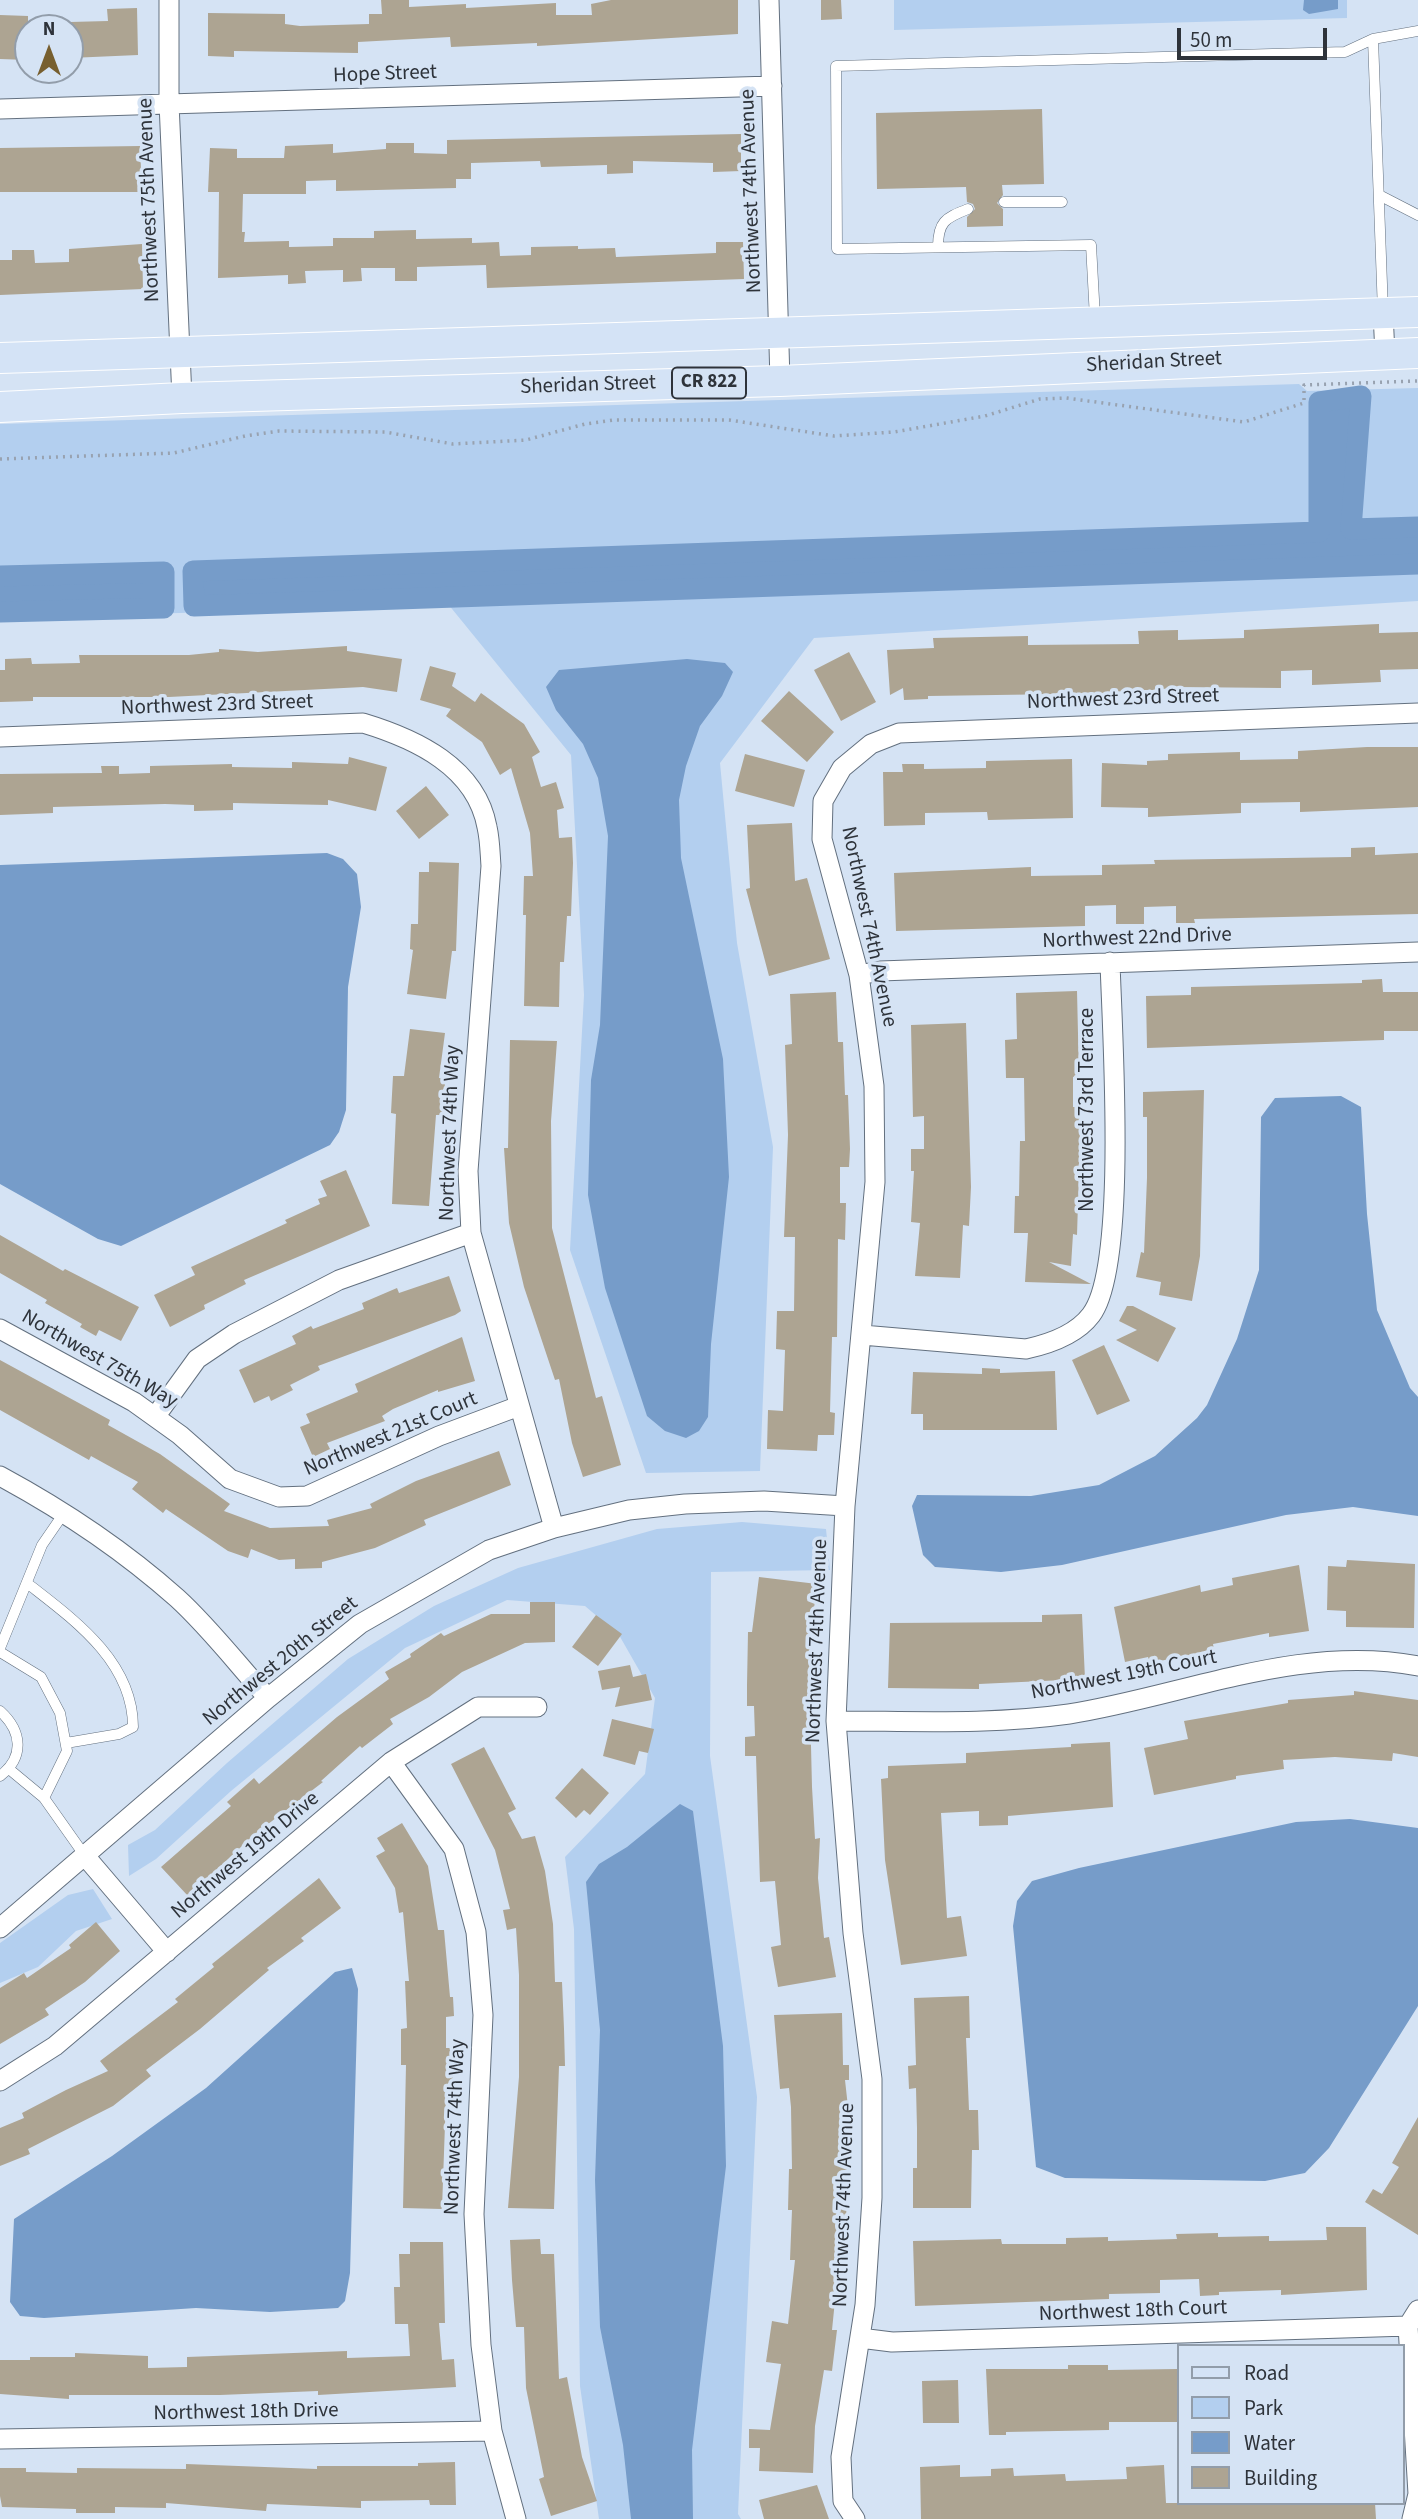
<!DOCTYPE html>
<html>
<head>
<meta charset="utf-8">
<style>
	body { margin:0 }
	#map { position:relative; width:1418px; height:2519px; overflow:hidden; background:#d5e3f4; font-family:"Source Sans 3",sans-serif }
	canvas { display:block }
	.legend { position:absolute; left:1177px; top:2344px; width:228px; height:161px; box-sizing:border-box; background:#d5e3f4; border:2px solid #929daa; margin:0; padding:9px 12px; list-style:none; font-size:21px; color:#2e333a }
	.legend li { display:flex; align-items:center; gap:14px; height:35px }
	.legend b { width:35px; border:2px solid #929daa }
	.north { position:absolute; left:14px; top:14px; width:70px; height:70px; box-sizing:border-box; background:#d5e3f4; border:2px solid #929daa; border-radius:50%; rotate:0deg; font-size:19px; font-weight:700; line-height:28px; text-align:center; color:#2e333a }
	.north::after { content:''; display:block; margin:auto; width:24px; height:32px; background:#775f2f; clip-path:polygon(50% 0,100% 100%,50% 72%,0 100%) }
	.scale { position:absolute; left:1177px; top:28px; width:150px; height:32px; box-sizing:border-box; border:4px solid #2e333a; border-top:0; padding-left:9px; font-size:21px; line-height:24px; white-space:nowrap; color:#2e333a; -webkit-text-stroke:5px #d5e3f4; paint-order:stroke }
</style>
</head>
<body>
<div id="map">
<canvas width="1418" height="2519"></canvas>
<ul class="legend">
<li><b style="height:9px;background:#d4e3f6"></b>Road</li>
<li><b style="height:19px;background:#b3cfef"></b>Park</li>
<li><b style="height:19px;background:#769cc9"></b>Water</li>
<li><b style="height:19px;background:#ada492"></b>Building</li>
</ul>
<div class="north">N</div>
<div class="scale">50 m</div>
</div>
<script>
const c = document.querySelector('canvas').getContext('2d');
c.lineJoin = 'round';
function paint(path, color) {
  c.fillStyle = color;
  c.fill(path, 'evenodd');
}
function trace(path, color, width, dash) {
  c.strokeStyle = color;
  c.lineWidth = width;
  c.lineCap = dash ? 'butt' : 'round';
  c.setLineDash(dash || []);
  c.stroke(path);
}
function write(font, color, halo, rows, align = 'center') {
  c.font = font + ' "Source Sans 3",sans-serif';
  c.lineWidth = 7;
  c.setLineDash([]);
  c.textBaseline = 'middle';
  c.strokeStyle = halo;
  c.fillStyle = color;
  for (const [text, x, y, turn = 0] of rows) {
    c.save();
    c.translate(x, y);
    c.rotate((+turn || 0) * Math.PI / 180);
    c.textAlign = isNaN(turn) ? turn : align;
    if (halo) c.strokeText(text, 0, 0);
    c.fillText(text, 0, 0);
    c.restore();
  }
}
const green = new Path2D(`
	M894,0H1347V18L894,30Z
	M1299,384L1307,391L1418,388V601L814,638L720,763L737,943L773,1147L760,1471L646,1473L570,1250L584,995L571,755L448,604L0,619V424Z
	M742,1522L826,1529L830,1570L711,1572L710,1756L757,2097L738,2514L741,2519H599L580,2386L574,1929L565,1857L645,1774L655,1698L619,1635L585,1606L507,1600L405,1648L231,1791L156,1859L129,1876L128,1845L155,1830L227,1763L348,1659L434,1606L518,1568L657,1529Z
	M93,1889L112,1919L76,1931L38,1967L0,1983V1943L68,1895Z`);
const water = new Path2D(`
	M1304,0H1338V9L1309,14L1303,10Z
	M1361,396L1351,528L1418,527V564L194,606L193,571L1318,532L1319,402Z
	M164,572V608L0,612V576Z
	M687,659L725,663L733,672L722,696L700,726L686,766L679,800L681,858L723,1059L729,1177L711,1344L708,1417L699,1431L686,1438L665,1431L647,1416L605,1288L588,1195L591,1080L600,1025L608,836L598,778L583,744L556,710L546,687L559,670Z
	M327,853L343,859L357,874L361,907L348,987L346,1110L339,1132L330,1145L121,1246L98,1239L0,1184V865Z
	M1341,1096L1361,1107L1367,1214L1377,1310L1410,1388L1418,1397V1516L1353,1507L1286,1515L1062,1565L1001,1572L935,1567L923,1555L912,1506L917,1495L1031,1496L1099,1485L1155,1456L1197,1418L1207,1405L1237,1339L1259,1270L1261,1117L1275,1098Z
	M680,1804L693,1811L723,2046L726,2166L692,2450L693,2519H631L623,2445L600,2327L595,2180L600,2030L586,1882L599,1864L627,1847Z
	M1350,1819L1418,1828V2006L1329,2148L1305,2173L1265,2181L1065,2178L1036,2167L1013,1926L1017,1901L1032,1881L1079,1868L1296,1822Z
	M352,1968L358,1989L350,2273L345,2301L338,2308L270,2312L196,2308L44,2318L20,2316L10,2302L14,2219L112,2156L206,2088L335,1972Z`);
const canal = new Path2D(`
	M1418,527L1351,529L1361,396L1319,402V532L193,571L194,606L1418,564
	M0,576L164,572V608L0,612`);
const building = new Path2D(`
	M381,0H409V7L466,4V8L556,3V15H592L591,4L611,0H738V34L537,46V43L451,47L450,37L358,42V53L234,51V57L208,56V13L285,14V24L300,26L369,24V14H382Z
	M821,0H841L842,19L821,20Z
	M137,8L138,55L70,58V22L108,21L107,9Z
	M0,15L28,16V60L0,59Z
	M1042,109L1044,184L1002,185L1003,195L997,203L1003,209V226L967,227V217L975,209L973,204L967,202L966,187L877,189L876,113Z
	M741,134V171L713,172V163L633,161V173L607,174V165L541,167L540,161L471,163V179H456V188L336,191V180L306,181V194H243L242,232H245L244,242L289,241V247L333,246V238H374V231L416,230V239L472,238V243L499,242L500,256L531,255V247L578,246V249L615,248L616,257L716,253V242H743L744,279L487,288L486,265L417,267V281H395V268H361L362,281L343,282V270L305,271L306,283L288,284V275L218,278L219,192H208L210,148L237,149V158H284L285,146L333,144V153L386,149V143H414V153L447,154V140Z
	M140,146L142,192H0V148Z
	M142,244L143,289L0,295V260H12V250H34L35,263L69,262V249Z
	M1379,624V633L1418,632V669L1380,670L1381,682L1312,685V670L1281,671V688L1179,687L1131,693L928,696V699L904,700L903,688L890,695L887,650L934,648L933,638L1028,636V645L1139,644L1138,631L1178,630V640L1244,638V630Z
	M347,646V651L402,659L397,692L363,687L169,697H33V701L0,702V670H5V659L31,658L32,664L80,663L79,655H189L219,652V649L258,652Z
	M849,652L876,702L841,721L814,670Z
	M430,666L456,673L452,686L475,702L481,693L524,724L540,752L532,757L541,787L556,782L564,808L557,810L559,838L572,837L573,863L571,916H567L564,962H560L559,1007L524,1006L526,915H523L524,876H533L530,833L511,768L500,775L482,742L446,716L451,709L420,700Z
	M789,691L834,732L807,762L761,721Z
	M1367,747H1418V807L1300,812V802L1241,803V813L1148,817V808L1101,807L1102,763L1147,765V761L1168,760V754L1240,752V760L1298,759V751Z
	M745,754L805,770L794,807L735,791Z
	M349,757L387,767L376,811L328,800V805L233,803V810L194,811V805L165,804L53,807V813L0,815V774L102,773L101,766H119V774L150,773V766L232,764V767L292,768V762L348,764Z
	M1072,759L1073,818L988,820L987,812L925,813V825L884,826L883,772H903L902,764H924V769L986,768V761Z
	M426,786L449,815L419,839L396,811Z
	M792,823L795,881L807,878L830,959L769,976L746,889L750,888L747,825Z
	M1375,847V855L1418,853V914L1194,919L1195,923H1176V906L1144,907V924H1116V905L1085,906V926L896,931L894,873L1031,867V876L1102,875V865L1155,864L1154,860L1351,857V848Z
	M429,862L459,863L456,951H452L446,999L407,994L413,950L410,949L411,924H418L419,872H429Z
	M1382,979L1383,992H1418V1031H1384V1040L1147,1048L1146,996L1191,995V987L1362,983V980Z
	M1077,991L1079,1077H1073V1107H1081L1077,1235L1073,1234L1071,1266L1049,1262L1091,1284L1025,1282L1028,1233H1014L1015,1196H1019L1020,1141H1025L1024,1078H1006L1005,1040L1017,1039L1016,993Z
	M836,992L838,1042H843L845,1095H848L850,1149L849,1167H840V1203H846L845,1240L838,1239L837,1337H832L830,1412L835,1413L834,1435H818L817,1451L767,1449L768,1410L783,1411L785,1350L776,1349L777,1311H794L795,1237H784L788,1135L785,1045L792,1044L790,994Z
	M966,1023L971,1187L969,1226L963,1225L960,1278L915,1276L920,1223L911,1222L914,1171H911V1149H924V1116L913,1117L911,1025Z
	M410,1029L445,1033L439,1078H445L444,1115H436L429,1206L392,1204L396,1114L391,1113L393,1076H404Z
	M510,1040L557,1041L551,1121L552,1228L596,1398L602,1396L621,1465L583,1477L572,1443L559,1379L555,1380L524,1287L509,1223L504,1148H508Z
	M1204,1090L1200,1256L1192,1301L1159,1295L1161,1282L1136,1277L1141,1252L1144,1253L1147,1178V1117H1143V1092Z
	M346,1170L370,1226L244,1280L246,1284L204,1305L205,1309L170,1327L154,1295L195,1275L191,1267L287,1223L285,1220L320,1204L318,1199L327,1196L320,1181Z
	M0,1235L63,1271L65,1269L139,1307L121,1341L99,1330L96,1336L80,1327L82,1324L45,1303L47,1300L0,1273Z
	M449,1276L461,1311L455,1315L318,1366L320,1370L290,1385L293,1390L271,1401L269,1396L254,1403L239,1370L296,1344L292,1336L311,1326L313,1329L364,1309L362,1303L397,1288L399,1293Z
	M1127,1306H1133L1176,1328L1158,1362L1116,1340L1137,1330L1119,1321Z
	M462,1337L475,1381L438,1392V1390L393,1409L382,1416L385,1421L327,1443L330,1449L313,1457L300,1427L310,1423L306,1414L358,1392L355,1384Z
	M1104,1345L1130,1401L1097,1415L1072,1360Z
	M0,1360L110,1420L108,1425L160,1454L230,1504L224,1511L270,1528L329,1526L327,1520L372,1508L370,1504L416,1481L499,1451L511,1485L424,1520L426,1525L375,1548L322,1562V1568L295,1569V1559L279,1560L251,1549L248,1558L228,1551L166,1509L163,1513L132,1489L138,1482L91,1456L89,1460L0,1410Z
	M982,1368L1000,1369V1373L1055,1371L1057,1430H923V1414H911L913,1372L982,1374Z
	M1347,1560L1415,1564L1414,1628L1346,1627V1611L1327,1610L1328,1566L1346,1567Z
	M1299,1565L1309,1631L1269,1637V1633L1213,1644L1214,1650L1150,1663L1148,1657L1125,1662L1114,1607L1200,1585L1201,1592L1233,1585L1232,1578Z
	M759,1577L817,1584L811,1633L814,1705H810L812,1787L815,1839L820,1838L818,1878L824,1938L829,1937L836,1977L778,1987L771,1947L781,1945L775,1881L760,1882L756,1756H745V1737L755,1736L754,1706H747V1685L748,1632H752Z
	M530,1602H555V1642L525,1643L462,1672L429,1697L390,1719L393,1724L362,1748L360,1746L321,1781L323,1782L255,1834L188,1896L161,1867L231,1806L227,1802L254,1778L259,1784L337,1717L389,1679L385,1672L411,1657L410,1654L441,1633L444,1636L491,1614H530Z
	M1082,1614L1085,1679L979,1684V1689L888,1688L890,1623L1042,1622V1615Z
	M596,1615L622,1634L598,1666L572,1647Z
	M630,1665L633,1677L646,1674L652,1700L615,1707L620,1687L602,1690L598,1671Z
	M1354,1691L1418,1700V1757L1393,1753L1392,1761L1335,1757L1283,1760L1284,1769L1236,1776V1779L1154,1795L1144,1748L1188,1739L1184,1721L1288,1703V1700L1354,1695Z
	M612,1719L654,1729L648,1753L639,1751L635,1765L603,1756Z
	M1110,1742L1113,1807L1008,1816V1825L979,1826V1811L941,1813L947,1918L961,1916L967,1956L901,1965L885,1860L881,1779L888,1778V1766L966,1763V1753L1071,1747V1744Z
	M484,1747L516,1809L508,1813L522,1839L535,1836L545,1871L553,1924L555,1982H562L564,2029L565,2066H559L554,2209L508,2208L519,2077V1975L516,1928L507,1930L503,1910L510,1909L495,1850L451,1764Z
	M582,1768L609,1793L590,1815L584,1810L576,1818L555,1798Z
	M402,1823L428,1866L438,1930H444L450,1997H453L454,2016L446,2017V2048H451L453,2078L452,2096H446L442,2209L403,2208L406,2065H401V2029L407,2028L405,1981H409L403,1912L399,1913L395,1888L376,1856L385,1851L377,1838Z
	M319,1878L341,1908L301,1938L304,1941L267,1968L269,1970L200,2029L146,2070L151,2076L113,2106L28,2149L30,2154L0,2166V2128L24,2118L22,2113L66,2090L108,2071L100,2061L178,2002L175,1999L214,1967L212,1964Z
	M96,1922L120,1951L85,1982L45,2009L49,2015L0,2044V1988L24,1973L27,1978L71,1948L69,1945Z
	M969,1996L970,2038H966L969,2110H978L979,2150H972L971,2208H913V2168H917V2128L916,2088L909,2089L908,2066L916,2065L914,1998Z
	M842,2013L843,2065H849V2080H845L849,2116L846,2222H850L849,2261H839L832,2330H837L832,2371L824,2370L815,2426L813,2473L759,2471L760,2448H749V2429L770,2430L781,2364L766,2362L772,2321L788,2324L795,2260H790L792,2210H788L789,2169H792L791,2107L789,2088L780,2089L774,2015Z
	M1418,2117V2235L1365,2202L1373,2189L1382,2194L1399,2167L1392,2163Z
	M1326,2227H1366L1367,2290L1281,2295V2290L1219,2292V2295L1200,2296L1199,2279L1160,2280V2293L1109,2294V2299L915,2306L913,2241L1001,2239L1002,2244H1066V2238L1108,2237V2241L1177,2239L1176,2234L1218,2233V2237L1269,2236V2241L1327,2240Z
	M540,2239L541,2254H554L559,2379L567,2377L582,2457L597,2501L551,2516L539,2479L544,2477L526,2388L524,2327H516L512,2280L510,2240Z
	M410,2242H443L445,2323H439L442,2360L454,2359L456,2387L318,2395V2391L220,2395H69V2399L0,2394V2360H30V2357H75V2353L148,2356V2368L187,2367V2357L347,2351V2358L410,2356L408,2324H395L394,2287H400L399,2254H410Z
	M1068,2365H1108V2370L1178,2369V2422H1109V2430L1006,2432V2435H989L986,2369H1068Z
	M958,2380L959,2423H923L922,2381Z
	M455,2462L456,2505H430L429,2500L361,2501V2508L267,2504L266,2511L166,2503V2508L115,2507V2513H76V2509L2,2507L0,2496V2468H26V2472L77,2473V2468L186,2469V2464L317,2469V2466H418V2463Z
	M960,2465V2477L991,2476V2469L1013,2468L1014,2476L1065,2474L1066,2481L1127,2479L1126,2467L1164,2465L1166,2503H1375L1376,2519H921L920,2467Z
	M817,2485L829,2519H764L759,2500Z`);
const path = new Path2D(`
	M0,459L174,453L245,436L279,431L385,432L453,444L526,440L585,424L614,420H729L834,436L894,432L985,416L1040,399L1066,398L1244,422L1304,403V385L1418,381`);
const lane = new Path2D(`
	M1373,39L1383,312
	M1379,195L1418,215
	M1004,202H1062
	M938,247C938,222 945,218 968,209
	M1095,318L1091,245L837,249L836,66L1345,52L1373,39L1418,31
	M27,1583C73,1619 133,1661 133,1727L119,1734L66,1743
	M0,1648L42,1545L64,1513
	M0,1652L41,1677L60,1713L67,1751L44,1798L85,1856
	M0,1711C22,1731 25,1757 0,1776
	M9,1769L44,1798`);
const street = new Path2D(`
	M169,0V103L182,398
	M769,0L780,381
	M0,109L772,86
	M1383,313L1385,354
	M0,737L363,723C416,739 476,767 487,827C490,840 490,853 491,866L468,1171L471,1233L554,1528
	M859,975L880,971L1418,952
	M0,1329L134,1402L180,1435L230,1479L279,1497L307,1496L439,1436L519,1406
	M862,1335L1026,1349C1049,1344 1076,1335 1091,1315C1128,1267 1112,1031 1110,962
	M155,1417L197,1359L234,1334L339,1280L471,1233
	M0,1476C63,1510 123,1550 177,1598C210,1628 238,1665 268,1698
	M836,1721C913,1721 992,1725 1069,1714C1183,1696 1301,1643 1418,1666
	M391,1762L454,1849L476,1932L483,2015L474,2214L481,2345L492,2431L516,2519
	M85,1856L167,1952
	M0,1928L268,1698L360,1624L489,1550L554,1528L629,1510L685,1504L764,1501L845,1506
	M0,2081L55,2046L391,1762L478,1707H537
	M860,2338L892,2342L1408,2326
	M0,2439L492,2431
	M855,2519L843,2501L841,2457L865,2305L872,2198V2079L853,1933L836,1721L845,1506L875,1182L874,1086L859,975L822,839L823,801L842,768L871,744L899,733L1418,713
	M1412,2519L1418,2494L1408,2326L1418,2310`);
const primary = new Path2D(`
	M0,358L1418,312
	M0,407L182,398L780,381L1418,353`);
const shields = [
	[709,383,74]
];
const shieldNames = [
	["CR 822",709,383]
];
const streetNames = [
	["Hope Street",385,75,-2],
	["Northwest 74th Avenue",752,191,-92],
	["Northwest 75th Avenue",150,200,-92],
	["Sheridan Street",1154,363,-3],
	["Sheridan Street",588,386,-2],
	["Northwest 23rd Street",1123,700,-2],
	["Northwest 23rd Street",217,706,-2],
	["Northwest 74th Avenue",868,927,78],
	["Northwest 22nd Drive",1137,939,-2],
	["Northwest 73rd Terrace",1088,1110,-90],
	["Northwest 74th Way",451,1133,-88],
	["Northwest 75th Way",99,1360,30],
	["Northwest 21st Court",391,1435,-23],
	["Northwest 74th Avenue",818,1641,-88],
	["Northwest 20th Street",281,1662,-39],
	["Northwest 19th Court",1124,1676,-11],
	["Northwest 19th Drive",246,1856,-40],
	["Northwest 74th Way",456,2127,-88],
	["Northwest 74th Avenue",845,2205,-88],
	["Northwest 18th Court",1133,2312,-2],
	["Northwest 18th Drive",246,2413,-1]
];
paint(green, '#b3cfef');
paint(water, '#769cc9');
trace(canal, '#769cc9', 21);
paint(building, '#ada492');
trace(lane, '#63707f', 11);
trace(street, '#63707f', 21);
trace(primary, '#fff', 32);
trace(path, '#98a2b0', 3.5, [2, 5]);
trace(lane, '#fff', 10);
trace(street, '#fff', 19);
trace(primary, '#d4e3f6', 30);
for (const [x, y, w] of shields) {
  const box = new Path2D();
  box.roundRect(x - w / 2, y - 15.5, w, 31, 5);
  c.fillStyle = '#d5e3f4';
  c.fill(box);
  trace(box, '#2e333a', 2);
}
write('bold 19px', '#2e333a', null, shieldNames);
write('21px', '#2e333a', '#d5e3f4', streetNames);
</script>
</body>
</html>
